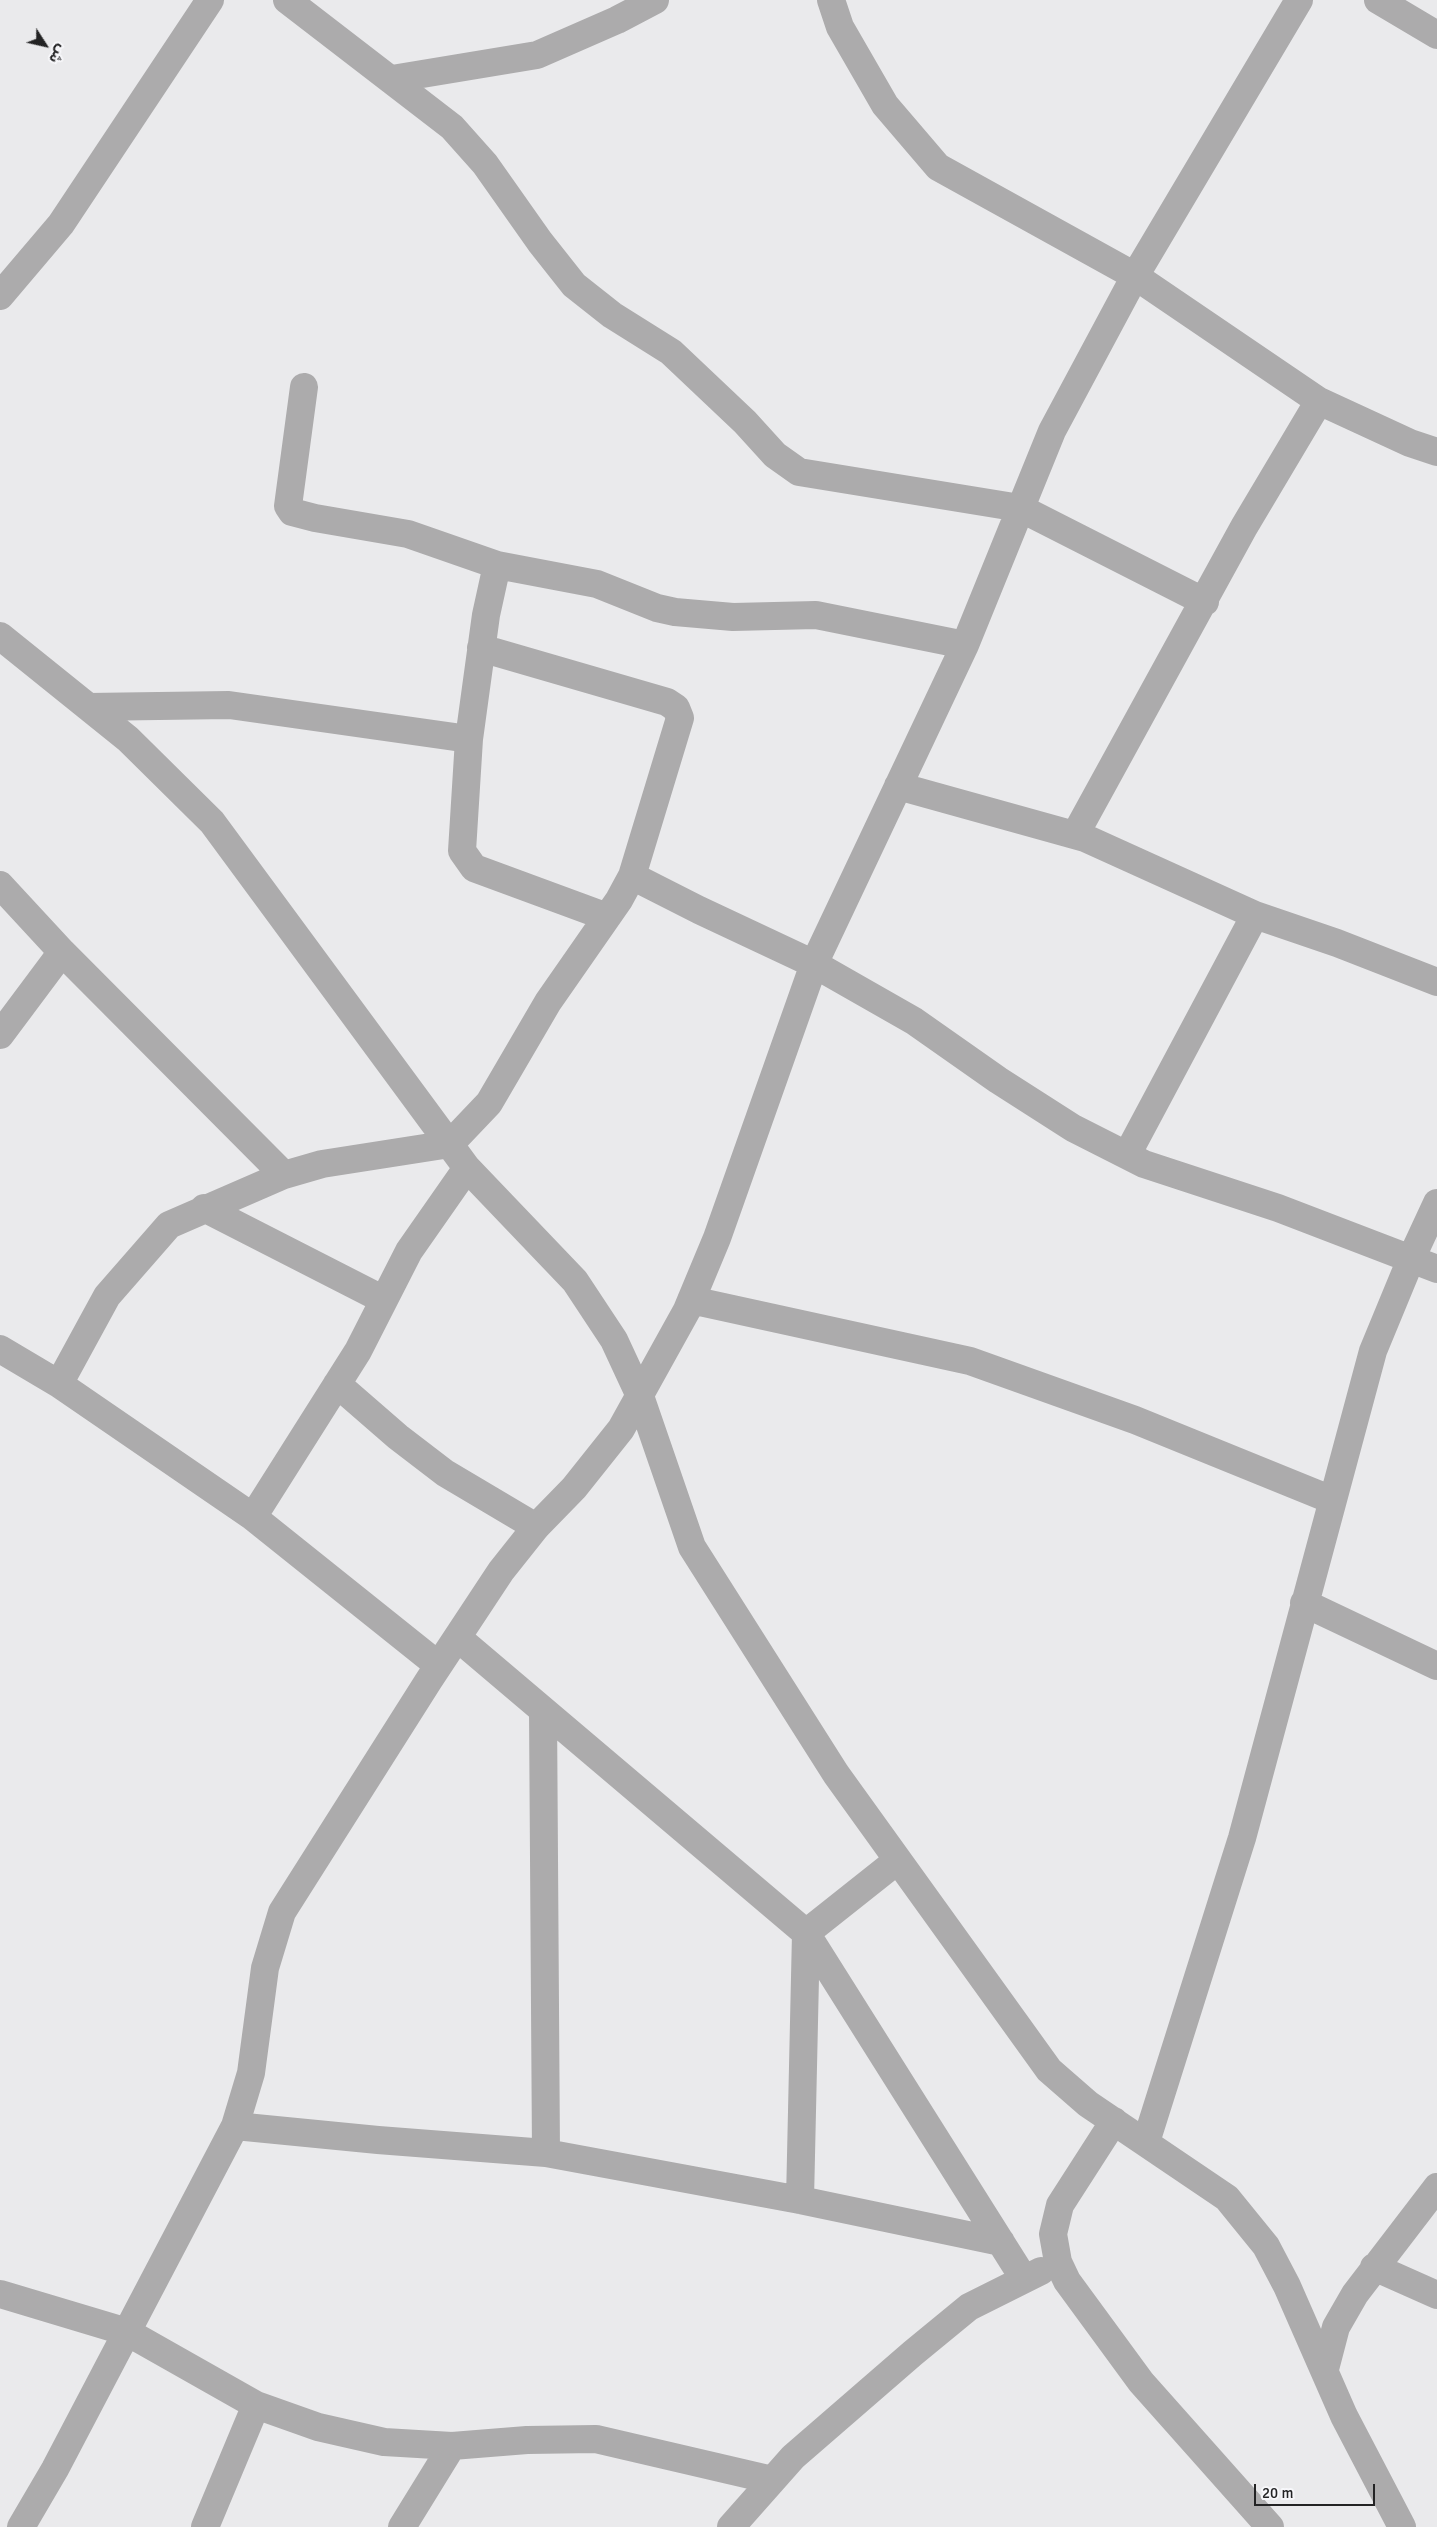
<!DOCTYPE html>
<html>
<head>
<meta charset="utf-8">
<style>
	body { margin:0 }
	#map { position:relative; width:1437px; height:2527px; overflow:hidden; background:#eaeaec; font-family:Signika,"Noto Sans Arabic",sans-serif }
	canvas { display:block }
	.north { position:absolute; left:20px; top:20px; width:50px; height:50px; -webkit-text-stroke:4px #f7f7fa; paint-order:stroke; rotate:125deg; font-size:14px; font-weight:700; line-height:20px; text-align:center; color:#232324 }
	.north::after { content:''; display:block; margin:auto; width:18px; height:22px; background:#232324; clip-path:polygon(50% 0,100% 100%,50% 72%,0 100%) }
	.scale { position:absolute; left:1254px; top:2484px; width:121px; height:22px; box-sizing:border-box; border:2px solid #232324; border-top:0; padding-left:6px; font-size:15px; line-height:18px; white-space:nowrap; color:#232324; -webkit-text-stroke:4px #f7f7fa; paint-order:stroke }
</style>
</head>
<body>
<div id="map">
<canvas width="1437" height="2527"></canvas>
<div class="north">ش</div>
<div class="scale">20 m</div>
</div>
<script>
const c = document.querySelector('canvas').getContext('2d');
c.lineJoin = 'round';
function trace(path, color, width, dash) {
  c.strokeStyle = color;
  c.lineWidth = width;
  c.lineCap = dash ? 'butt' : 'round';
  c.setLineDash(dash || []);
  c.stroke(path);
}
const minor = new Path2D(`
	M287,0L452,127L485,164L540,242L574,285L612,315L671,352L745,422L775,455L799,472L1020,508L1205,602
	M831,0L840,27L885,105L938,167L1135,276L1319,401L1410,443L1437,452
	M1378,0L1437,35
	M392,79L537,55L617,20L655,0
	M0,296L61,224L210,0
	M304,387L288,506L292,512L315,518L408,534L497,565L597,584L657,608L675,612L733,617L816,615L965,645
	M497,565L486,615L469,739L462,851L474,868L607,917
	M0,636L128,739L212,822L467,1168L575,1281L614,1340L640,1396L692,1547L836,1774L1049,2070L1088,2104L1227,2198L1266,2246L1287,2286L1344,2416L1402,2527
	M88,707L229,705L469,739
	M898,786L1085,838L1255,915L1337,943L1437,982
	M1075,835L1244,527L1319,401
	M632,876L699,910L814,964L914,1021L998,1080L1073,1128L1144,1164L1278,1208L1437,1269
	M0,885L62,952L284,1175
	M0,1035L62,952
	M1127,1155L1255,915
	M204,1208L384,1300
	M691,1300L970,1361L1135,1420L1332,1500
	M0,1349L59,1384L253,1517L438,1665
	M59,1384L107,1296L169,1225L284,1175L322,1164L450,1144L489,1103L548,1002L619,900L632,876L680,718L676,708L667,702L481,648
	M337,1384L398,1437L445,1473L536,1527
	M253,1517L358,1351L409,1251L467,1168
	M1304,1603L1437,1666
	M458,1638L806,1933L1024,2279
	M543,1710L546,2153
	M1114,2121L1060,2205L1053,2234L1058,2262L1067,2281L1141,2382L1270,2527
	M235,2126L378,2140L546,2153L800,2200L1001,2242
	M1146,2142L1242,1838L1373,1351L1411,1259L1437,1203
	M800,2200L806,1933L898,1860
	M1374,2267L1437,2295
	M0,2294L127,2332L256,2405L318,2427L384,2442L452,2446L527,2440L596,2439L772,2480
	M1325,2369L1336,2327L1355,2294L1437,2187
	M21,2527L55,2469L235,2126L251,2073L265,1968L282,1912L429,1680L501,1571L536,1527L574,1488L621,1429L687,1310L717,1238L814,964L965,645L1052,431L1135,276L1299,0
	M205,2527L256,2405
	M402,2527L452,2446
	M731,2527L793,2457L913,2353L969,2307L1041,2271`);
trace(minor, '#acabac', 28);
</script>
</body>
</html>
